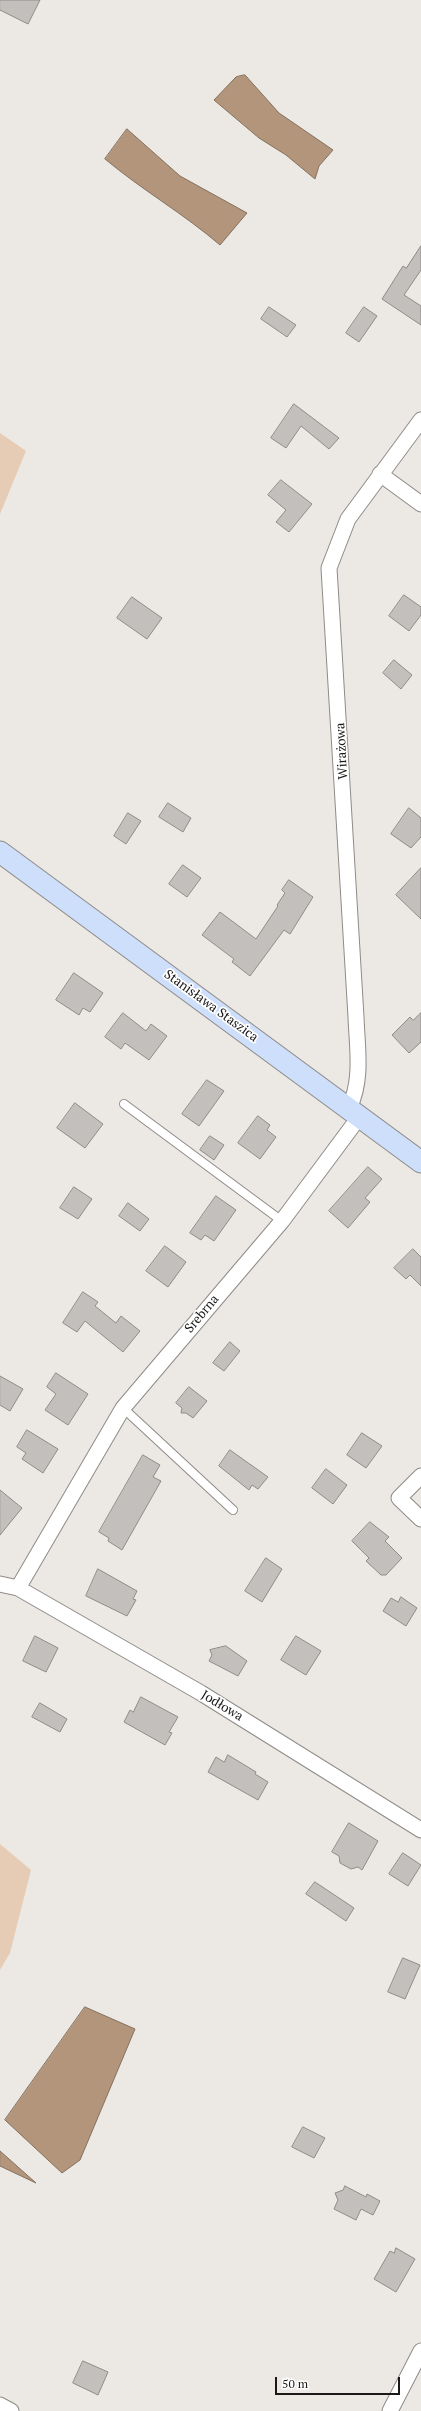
<!DOCTYPE html>
<html>
<head>
<meta charset="utf-8">
<style>
	body { margin:0 }
	#map { position:relative; width:421px; height:2411px; overflow:hidden; background:#ece9e5; font-family:"PT Serif",serif }
	canvas { display:block }
	.scale { position:absolute; left:275px; top:2377px; width:125px; height:18px; box-sizing:border-box; border:2px solid #1a1918; border-top:0; padding-left:5px; font-size:12px; line-height:14px; white-space:nowrap; color:#1a1918; -webkit-text-stroke:3px #fff; paint-order:stroke }
</style>
</head>
<body>
<div id="map">
<canvas width="421" height="2411"></canvas>
<div class="scale">50 m</div>
</div>
<script>
const c = document.querySelector('canvas').getContext('2d');
c.lineJoin = 'round';
function paint(path, color) {
  c.fillStyle = color;
  c.fill(path, 'evenodd');
}
function trace(path, color, width, dash) {
  c.strokeStyle = color;
  c.lineWidth = width;
  c.lineCap = dash ? 'butt' : 'round';
  c.setLineDash(dash || []);
  c.stroke(path);
}
function write(font, color, halo, rows, align = 'center') {
  c.font = font + ' "PT Serif",serif';
  c.lineWidth = 3.5;
  c.setLineDash([]);
  c.textBaseline = 'middle';
  c.strokeStyle = halo;
  c.fillStyle = color;
  for (const [text, x, y, turn = 0] of rows) {
    c.save();
    c.translate(x, y);
    c.rotate((+turn || 0) * Math.PI / 180);
    c.textAlign = isNaN(turn) ? turn : align;
    if (halo) c.strokeText(text, 0, 0);
    c.fillText(text, 0, 0);
    c.restore();
  }
}
const green = new Path2D(`
	M0,433L26,451L0,514Z
	M0,1844L31,1870L10,1953L0,1970Z`);
const water = new Path2D(`
	M245,75L279,113L333,150L319,166L315,179L286,155L259,138L214,100L236,77Z
	M127,129L180,176L247,213L220,245C184,214 142,190 105,159Z
	M85,2007L135,2029L80,2160L62,2173L5,2120Z
	M0,2151L36,2183L0,2166Z`);
const building = new Path2D(`
	M0,0H40L28,24L0,10Z
	M421,246V270L404,295L421,306V325L382,299L403,266L406,268Z
	M269,307L296,325L287,337L261,319Z
	M364,307L377,316L359,342L346,333Z
	M294,404L339,438L329,449L301,426L286,448L271,438Z
	M281,480L312,504L289,532L276,522L286,510L268,495Z
	M404,595L421,607V615L409,631L389,616Z
	M132,597L162,618L147,639L117,618Z
	M394,660L412,675L401,689L383,673Z
	M168,803L191,818L183,832L159,817Z
	M409,808L421,818V837L411,848L391,834Z
	M128,813L141,821L126,844L114,836Z
	M183,865L201,878L187,897L169,884Z
	M421,868V919L396,895Z
	M289,880L313,897L290,934L284,930L250,976L232,962L234,959L202,935L220,912L256,939L278,906L277,905L285,893L282,890Z
	M74,973L103,993L90,1012L83,1008L79,1015L56,1000Z
	M123,1013L146,1031L151,1024L167,1036L149,1060L125,1043L121,1049L105,1037Z
	M421,1013V1042L409,1053L392,1035L410,1017L413,1020Z
	M207,1080L224,1091L199,1126L182,1114Z
	M75,1103L103,1124L85,1148L57,1128Z
	M258,1116L270,1125L267,1130L276,1137L260,1159L238,1143Z
	M210,1136L224,1145L214,1160L200,1150Z
	M368,1167L382,1179L365,1198L370,1202L348,1228L329,1211Z
	M74,1187L92,1199L78,1219L60,1208Z
	M216,1196L236,1210L214,1241L205,1235L201,1240L190,1233Z
	M128,1203L149,1219L140,1231L119,1216Z
	M165,1246L186,1262L168,1287L146,1271Z
	M413,1249L421,1257V1286L410,1275L406,1279L394,1268Z
	M83,1292L98,1302L95,1306L116,1323L121,1316L140,1331L123,1352L85,1321L77,1332L63,1323Z
	M230,1342L240,1351L224,1371L213,1363Z
	M56,1373L88,1394L68,1425L45,1410L56,1394L47,1387Z
	M0,1376L23,1389L10,1411L0,1405Z
	M189,1387L207,1401L193,1418L186,1413H181L182,1408L176,1403Z
	M27,1430L58,1449L43,1473L22,1459L26,1453L17,1447Z
	M362,1433L382,1446L366,1468L347,1455Z
	M230,1450L268,1477L258,1489L252,1485L249,1490L219,1466Z
	M143,1455L160,1465L153,1477L161,1481L122,1550L108,1541L109,1538L99,1532Z
	M326,1469L347,1485L333,1504L312,1488Z
	M0,1490L22,1508L0,1535Z
	M370,1522L389,1537L385,1541L402,1558L386,1575H381L366,1561L369,1558L352,1541Z
	M266,1558L282,1569L262,1602L245,1591Z
	M98,1569L137,1591L133,1599L136,1600L127,1616L86,1596Z
	M401,1597L417,1608L406,1626L383,1611L391,1598L398,1602Z
	M35,1636L58,1648L46,1672L23,1661Z
	M296,1636L321,1651L306,1675L281,1660Z
	M226,1646L247,1661L238,1676L209,1661L212,1655L210,1650Z
	M141,1697L178,1717L169,1732L172,1733L165,1745L124,1722L130,1710L133,1712Z
	M40,1703L67,1719L60,1732L32,1717Z
	M228,1755L256,1772L255,1774L268,1782L258,1800L208,1772L216,1757L224,1762Z
	M349,1823L378,1841L362,1870L358,1867L351,1869L340,1863L339,1856L332,1852Z
	M403,1853L421,1865L408,1886L389,1874Z
	M315,1882L354,1908L346,1921L306,1894Z
	M403,1958L420,1965L405,1999L388,1992Z
	M303,2127L325,2138L314,2158L292,2147Z
	M345,2186L366,2197L367,2194L380,2201L373,2215L361,2209L356,2220L334,2209L338,2200L335,2193L343,2190Z
	M396,2248L415,2259L396,2292L374,2279L390,2251L394,2253Z
	M83,2361L108,2372L98,2395L73,2383Z`);
const lane = new Path2D(`
	M124,1104L282,1221
	M123,1408L233,1510`);
const street = new Path2D(`
	M380,474L421,504
	M349,1108C363,1080 357,1047 356,1017L329,568L348,519L421,420
	M421,1476L399,1498L421,1519
	M0,1584L18,1588L201,1693L421,1830
	M18,1588L123,1408L282,1221L360,1116
	M0,2405L11,2411
	M390,2411L421,2351`);
const secondary = new Path2D(`
	M0,852L421,1162`);
const streetNames = [
	["Wirażowa",342,751,-93],
	["Stanisława Staszica",211,1006,36],
	["Srebrna",202,1314,-50],
	["Jodłowa",222,1706,31]
];
paint(green, '#e6ccb4');
paint(water, '#b2957b');
trace(water, '#84705d', 1);
paint(building, '#c3bfbc');
trace(building, '#8e8b88', 1);
trace(lane, '#8e8b88', 10);
trace(street, '#8e8b88', 17);
trace(secondary, '#8e8b88', 23);
trace(lane, '#fff', 8);
trace(street, '#fff', 15);
trace(secondary, '#cedffc', 21);
write('13px', '#1a1918', '#fff', streetNames);
</script>
</body>
</html>
